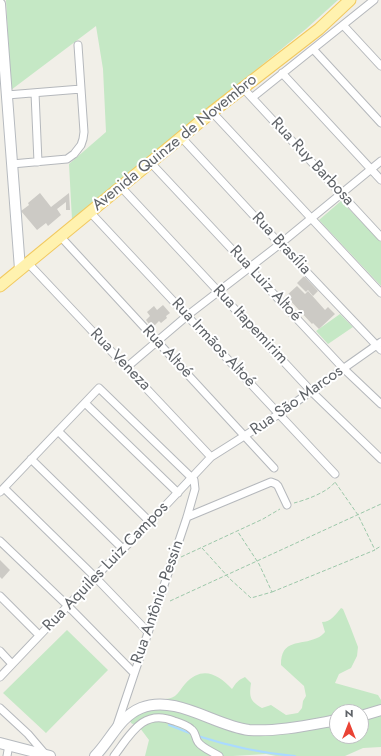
<!DOCTYPE html>
<html>
<head>
<meta charset="utf-8">
<style>
	body { margin:0 }
	#map { position:relative; width:381px; height:756px; overflow:hidden; background:#f1efe8; font-family:Jost,sans-serif }
	canvas { display:block }
	.north { position:absolute; left:329px; top:704px; width:40px; height:40px; box-sizing:border-box; background:#fff; border:1px solid #bfc1c3; border-radius:50%; rotate:0deg; font-size:11px; font-weight:700; line-height:16px; text-align:center; color:#5f6368 }
	.north::after { content:''; display:block; margin:auto; width:14px; height:18px; background:#ea4335; clip-path:polygon(50% 0,100% 100%,50% 72%,0 100%) }
</style>
</head>
<body>
<div id="map">
<canvas width="381" height="756"></canvas>
<div class="north">N</div>
</div>
<script>
const c = document.querySelector('canvas').getContext('2d');
c.lineJoin = 'round';
function paint(path, color) {
  c.fillStyle = color;
  c.fill(path, 'evenodd');
}
function trace(path, color, width, dash) {
  c.strokeStyle = color;
  c.lineWidth = width;
  c.lineCap = dash ? 'butt' : 'round';
  c.setLineDash(dash || []);
  c.stroke(path);
}
function write(font, color, halo, rows, align = 'center') {
  c.font = font + ' Jost,sans-serif';
  c.lineWidth = 4;
  c.setLineDash([]);
  c.textBaseline = 'middle';
  c.strokeStyle = halo;
  c.fillStyle = color;
  for (const [text, x, y, turn = 0] of rows) {
    c.save();
    c.translate(x, y);
    c.rotate((+turn || 0) * Math.PI / 180);
    c.textAlign = isNaN(turn) ? turn : align;
    if (halo) c.strokeText(text, 0, 0);
    c.fillText(text, 0, 0);
    c.restore();
  }
}
const green = new Path2D(`
	M6,0H338L306,29L72,220L69,164L106,132L103,69L96,26L11,90Z
	M341,201L381,242V286L319,220Z
	M340,314L353,327L328,344L316,331Z
	M341,608L343,609L350,626L358,647L357,656L351,668L339,674L335,683L378,695L381,700V747L363,748L345,756H276L266,754L233,756H145L149,740L140,728L131,723L128,717C134,712 141,705 148,702C157,698 168,701 175,696C179,693 182,687 185,684C202,665 218,674 232,689C236,683 238,680 245,677L251,683C249,697 250,701 262,708L271,705L286,715L298,713L302,708L303,701L306,696L304,686L281,665C281,638 300,646 317,638C320,637 323,634 325,632L322,622C331,622 336,614 341,608ZM337,712H361V736H337Z
	M67,630L108,670L46,733L3,693Z`);
const stream = new Path2D(`
	M169,725L192,734
	M198,736C232,747 259,753 295,756`);
const building = new Path2D(`
	M40,193L51,207L69,193L70,210H66V202L57,209L61,215L48,226L46,223L37,230L21,211L29,205L28,203Z
	M304,276L318,291L313,296L308,290L306,292L297,283Z
	M297,286L305,294L308,291L325,310L328,307L335,314L319,329L313,323L312,324L286,296Z
	M163,305L170,313L166,316L167,318L161,323L159,321L153,327L150,325L152,323L151,322L149,324L146,320L150,316L147,312L154,306L157,310Z
	M0,560L10,570L2,579L0,577Z`);
const path = new Path2D(`
	M294,503C306,500 328,492 335,482
	M202,548L230,579L251,598L272,592L259,564L238,532
	M376,549L381,546
	M181,557L263,519L280,509
	M272,592L375,550L358,515L335,482
	M170,601L381,504`);
const street = new Path2D(`
	M343,25L381,66
	M313,49L381,123
	M282,73L381,180
	M243,88L381,237
	M35,93L38,162
	M7,95L81,89
	M253,97L374,0
	M212,112L381,293
	M182,138L280,244L381,350
	M151,163L343,368L381,404
	M12,164L67,159L74,154L81,145L83,139L84,132L78,45
	M121,187L312,392L381,459
	M90,212L335,474
	M60,236L274,468
	M28,263L211,457
	M127,367L188,315L280,244L381,161
	M85,403L178,493
	M58,431L150,522
	M31,459L123,549
	M4,488L95,577L148,632
	M0,492L99,388L194,480L195,489L187,517L117,725
	M187,517L271,482L276,484L278,486L287,505
	M0,541L68,606L134,673
	M0,596L39,635
	M0,651L12,664
	M0,677L95,577L150,522L211,457L279,414L381,342
	M0,708L28,734L45,754
	M7,756L9,745
	M114,756C130,735 143,708 174,721C180,723 187,725 191,729C196,732 195,738 198,742C202,748 213,752 219,756`);
const secondary = new Path2D(`
	M0,4L20,269
	M361,716L381,710
	M0,743L50,756
	M95,756C111,740 119,717 141,708C176,694 215,726 249,730C277,732 309,725 337,720`);
const primary = new Path2D(`
	M0,286L212,112L319,29L350,0`);
const streetNames = [
	["Avenida Quinze de Novembro",175,143,-39],
	["Rua Ruy Barbosa",312,162,47],
	["Rua Brasília",281,244,47],
	["Rua Luiz Altoé",265,284,47],
	["Rua Itapemirim",250,325,47],
	["Rua Irmãos Altoé",213,343,47],
	["Rua Altoé",167,352,47],
	["Rua Veneza",120,360,46],
	["Rua São Marcos",297,401,-35],
	["Rua Aquiles Luiz Campos",106,567,-46],
	["Rua Antônio Pessin",158,602,-71]
];
paint(green, '#c5e8c5');
trace(stream, '#aadaff', 2);
paint(building, '#cccac5');
trace(street, '#b5b8bc', 9);
trace(secondary, '#b6babf', 12);
trace(primary, '#f2c960', 13);
trace(path, '#9cc7a9', 1, [4, 2]);
trace(street, '#fff', 7);
trace(secondary, '#fff', 10);
trace(primary, '#fff2af', 11);
write('16px', '#5f6368', '#fff', streetNames);
</script>
</body>
</html>
